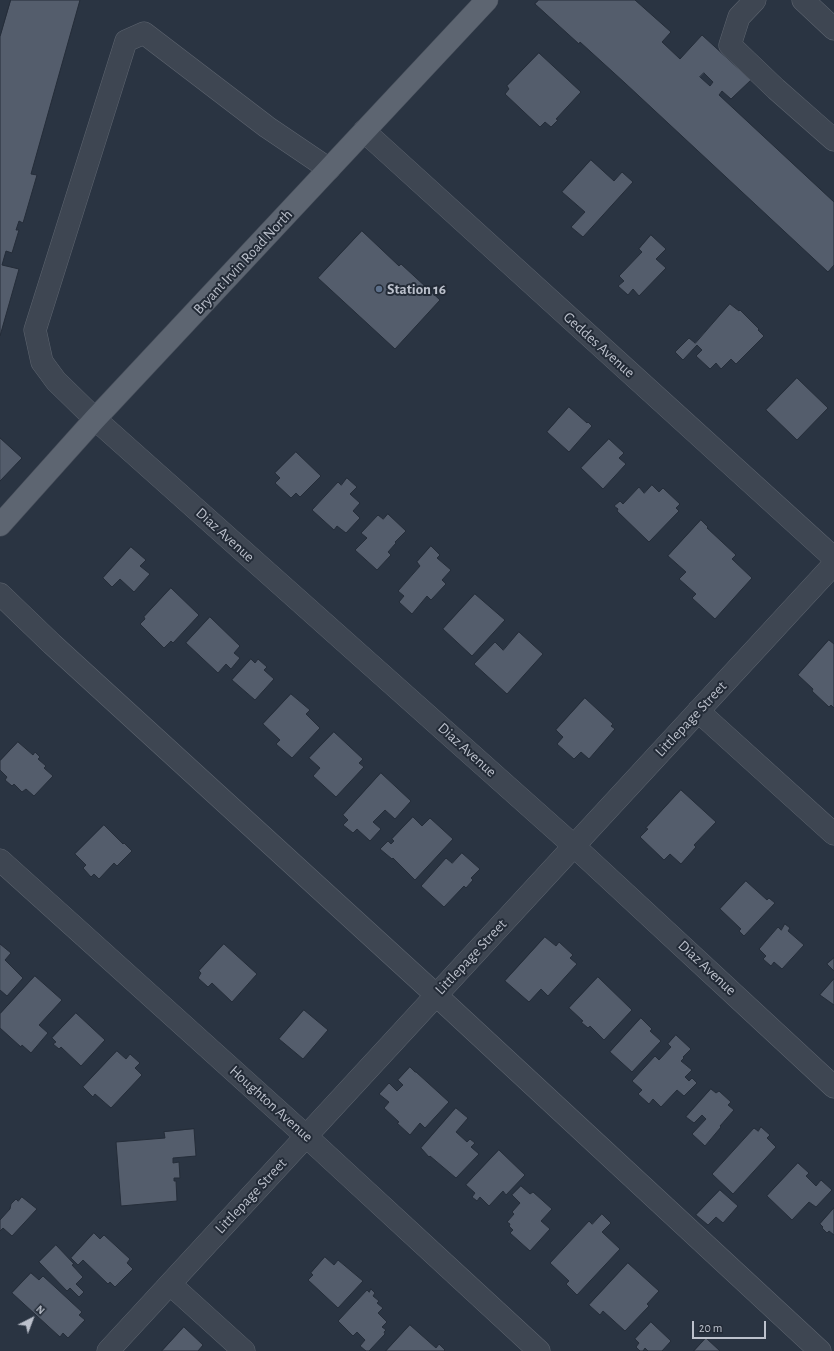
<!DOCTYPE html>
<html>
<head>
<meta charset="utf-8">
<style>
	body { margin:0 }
	#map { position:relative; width:834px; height:1351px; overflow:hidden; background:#2a3442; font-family:"Alegreya Sans",sans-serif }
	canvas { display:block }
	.north { position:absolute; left:12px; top:1299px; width:40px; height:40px; -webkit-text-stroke:3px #232b37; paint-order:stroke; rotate:42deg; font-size:11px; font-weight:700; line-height:16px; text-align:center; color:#bcc1cc }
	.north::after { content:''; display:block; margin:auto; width:14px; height:18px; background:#bcc1cc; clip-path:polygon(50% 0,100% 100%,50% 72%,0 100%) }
	.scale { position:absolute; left:692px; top:1321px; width:74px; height:18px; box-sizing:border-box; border:2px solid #bcc1cc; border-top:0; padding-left:5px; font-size:12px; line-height:14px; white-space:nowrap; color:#bcc1cc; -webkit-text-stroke:3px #232b37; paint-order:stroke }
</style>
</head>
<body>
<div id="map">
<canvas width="834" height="1351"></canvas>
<div class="north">N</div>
<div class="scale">20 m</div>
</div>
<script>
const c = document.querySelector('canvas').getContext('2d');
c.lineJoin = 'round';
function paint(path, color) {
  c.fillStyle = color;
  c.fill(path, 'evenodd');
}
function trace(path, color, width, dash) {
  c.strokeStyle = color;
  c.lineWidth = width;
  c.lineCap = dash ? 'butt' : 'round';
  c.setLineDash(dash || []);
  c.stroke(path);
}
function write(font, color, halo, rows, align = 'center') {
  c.font = font + ' "Alegreya Sans",sans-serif';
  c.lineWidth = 4;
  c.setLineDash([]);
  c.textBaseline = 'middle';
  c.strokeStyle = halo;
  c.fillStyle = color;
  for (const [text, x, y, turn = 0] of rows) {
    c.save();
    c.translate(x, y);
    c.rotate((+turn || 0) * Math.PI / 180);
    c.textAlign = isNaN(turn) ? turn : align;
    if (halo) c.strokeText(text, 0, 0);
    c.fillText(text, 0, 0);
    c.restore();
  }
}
const building = new Path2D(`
	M11,0H80L31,174L37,175L23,223L19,221L16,230H19L12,253L6,251L2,265L19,269L0,336V37Z
	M539,0H635L671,32L662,42L680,59L702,35L751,80L731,99L722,91L719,95L834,202V265L828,272L625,83L580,42L579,44L535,4ZM704,73L713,82L710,86L700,77Z
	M539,53L581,92L556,119L558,120L551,127L545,122L540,127L505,94L509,89L507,86Z
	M591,160L614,181L622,172L633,182L583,237L571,227L585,212L562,192Z
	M362,231L399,266L401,264L440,300L395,349L318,278Z
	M651,235L666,249L656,259L666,268L639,296L633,289L628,295L618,286L624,281L619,276L642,252L639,249Z
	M730,304L739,311L740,310L759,329L758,330L764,336L736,364L731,359L721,369L716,363L710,369L696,356L702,350L697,345L683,360L675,352L689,338L695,343Z
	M797,378L828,408L797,440L766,410Z
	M569,407L587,423L588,422L592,426L569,452L547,432Z
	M0,438L22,458L0,481Z
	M609,439L624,453L619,458L626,464L603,489L581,468Z
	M296,452L321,476L300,497L296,493L291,498L275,483L280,478L275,473Z
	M347,478L357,487L350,494L360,503L353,511L360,518L346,533L337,526L334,530L312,510L338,482L341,485Z
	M652,485L659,492L663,488L680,504L676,508L679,511L649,542L617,511L618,509L614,506L620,501L623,504L639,487L644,493Z
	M388,514L406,531L395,542L396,543L388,552L391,555L377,570L355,550L367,538L361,533L378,515L383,519Z
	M701,520L708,527L707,528L736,555L732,559L752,578L715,619L692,598L696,594L679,579L686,572L668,556Z
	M431,546L440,555L437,558L451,570L442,580L446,584L431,600L427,596L412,614L399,602L404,596L398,591L420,566L417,562Z
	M131,547L146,560L140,566L150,574L134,592L120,579L112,587L103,578Z
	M171,588L199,615L173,643L171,641L164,648L140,624L145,619L144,617Z
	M475,594L505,620L472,656L443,629Z
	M210,617L240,646L234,653L240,658L231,669L226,664L218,673L186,643Z
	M519,632L543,654L507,694L474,664L495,642L503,650Z
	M829,640L834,644V708L831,705L829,707L812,691L813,689L798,675Z
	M251,659L255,663L258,659L267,667L264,670L274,679L255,700L232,680Z
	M291,694L310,710L306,714L320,728L292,758L276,744L280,740L263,724Z
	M585,698L613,724L611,726L615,729L589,759L581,752L574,759L557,744L563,737L556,730Z
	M334,732L363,759L359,763L364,767L336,797L313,776L320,768L309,758Z
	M18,742L33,755L35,752L40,757L38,759L46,766L44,768L53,776L34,796L26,789L22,792L14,784L12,786L5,780L7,777L0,770V761Z
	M381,773L411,801L395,819L385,810L373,822L381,829L370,841L357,829L353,833L343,825L348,820L343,815Z
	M681,790L716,822L694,845L696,847L681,864L670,854L664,860L640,837L648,829L646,828Z
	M413,817L422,826L430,818L453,839L415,880L393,858L392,859L380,849L388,841L391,844L394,841L392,839Z
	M104,825L123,844L124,843L132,851L117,866L114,863L99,879L94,874L91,877L83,868L86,865L75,854Z
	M462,853L480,869L471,878L473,880L466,888L464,886L444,907L421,886L446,858L452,863Z
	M746,881L767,900L769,898L775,903L744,936L739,931L741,929L720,909Z
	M785,924L790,928L788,931L804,945L782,969L774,962L771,966L763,959L766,956L759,949L778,927L781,930Z
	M545,937L556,946L559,942L573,955L570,958L577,964L548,996L541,989L529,1002L505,981Z
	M0,944L11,953L5,960L23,978L7,996L0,990Z
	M224,944L257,974L232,1002L212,983L208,987L198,978L201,973L199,971Z
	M834,958V971L827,964Z
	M35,976L62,1000L39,1025L48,1033L31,1053L22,1045L21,1047L0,1028V1014Z
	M598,977L632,1010L604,1040L590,1026L588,1028L581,1022L583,1021L569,1008Z
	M834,979V1005L820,995Z
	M304,1010L328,1030L303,1059L279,1039Z
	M76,1013L105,1040L81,1066L61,1047L59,1049L53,1044L56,1042L52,1038Z
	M641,1018L652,1029L650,1031L661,1041L632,1072L610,1052Z
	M676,1035L691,1049L683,1057L684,1058L681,1061L692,1070L685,1077L689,1081L692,1078L697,1083L684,1096L677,1090L661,1107L653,1099L649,1104L638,1094L642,1090L632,1081L655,1056L659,1060L671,1047L668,1044Z
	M117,1051L126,1059L130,1054L140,1063L135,1068L142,1075L111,1108L95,1094L93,1097L83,1087Z
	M410,1067L415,1072H416L449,1102L425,1128L420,1123L410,1135L397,1123L399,1122L384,1108L389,1102L379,1094L389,1083L397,1091L403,1085L398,1080Z
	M711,1089L716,1093L719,1091L731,1102L728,1105L734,1110L720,1126L721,1127L705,1146L692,1134L706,1119L702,1115L694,1123L686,1117Z
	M456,1108L468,1118L456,1132L467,1142L470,1139L475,1143L471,1147L479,1154L456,1178L430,1156L429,1157L421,1148Z
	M761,1127L770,1135L767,1138L776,1147L733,1194L712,1174L754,1128L758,1131Z
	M194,1129L196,1156L173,1158V1163L179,1162L180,1178H174V1181H176L177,1201L121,1206L116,1142L165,1138L164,1132Z
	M499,1150L525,1175L506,1195L503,1191L489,1206L480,1197L477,1201L472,1197L475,1193L466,1185Z
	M798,1163L809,1173L806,1176L816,1186L821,1180L832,1190L816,1207L809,1202L792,1220L767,1196Z
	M521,1186L530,1194L533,1192L552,1209L541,1221L550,1229L530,1251L510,1233L513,1230L509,1226L510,1224L507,1222L514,1214L512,1212L520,1203L512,1195Z
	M720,1190L738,1206L723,1223L716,1217L708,1225L696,1215Z
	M22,1197L37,1209L12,1236L3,1228L0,1231V1220L10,1209L11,1204L16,1199L18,1201Z
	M834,1208V1235L829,1231L827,1233L822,1228L823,1227L820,1224Z
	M602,1214L611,1223L602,1232L620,1249L577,1295L566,1284L569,1281L550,1263L589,1221L592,1224Z
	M94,1233L100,1239L104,1235L130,1259L127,1263L133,1269L115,1287L110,1282L108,1284L83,1260L78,1265L71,1258Z
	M56,1245L74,1264L72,1265L83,1277L76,1284L84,1292L79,1297L70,1288L67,1291L39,1262Z
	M325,1257L334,1265L338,1260L363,1281L338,1308L308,1280L313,1275L311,1273Z
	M628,1263L659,1291L647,1304L649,1306L625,1331L603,1311L600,1315L589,1305Z
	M31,1273L39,1280L43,1276L82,1312L79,1315L85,1320L68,1338L63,1333L60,1337L12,1293Z
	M371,1289L375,1293L373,1296L379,1301L377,1303L383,1308L378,1313L387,1322L382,1327L386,1330L384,1332L385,1334L369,1351H366L360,1346L365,1340L357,1332L353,1336L338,1321L367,1290L369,1292Z
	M651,1322L671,1341L662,1351H648L645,1348L643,1351H640L636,1347L639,1343L635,1339Z
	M410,1325L436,1348L439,1344L445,1350L444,1351H386Z
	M184,1327L203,1345L198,1351H162Z
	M706,1338L720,1351H694Z`);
const minor = new Path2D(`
	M755,0L739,17L730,45L776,89L834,140
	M803,0L834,29
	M364,131L834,558
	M329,169L267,127L144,33L126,41L35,330L42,362L56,381L95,419L574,846L834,1087
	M0,594L52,644L436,995L820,1351
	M698,711L834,834
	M0,860L306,1136L539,1351
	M170,1284L244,1351
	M108,1351L834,564`);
const major = new Path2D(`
	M0,525L95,419L487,0`);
const markers = [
	[379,289,4,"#5c6f8a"]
];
const streetNames = [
	["Bryant Irvin Road North",243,262,-47],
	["Geddes Avenue",599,345,42],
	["Diaz Avenue",225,535,42],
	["Littlepage Street",691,719,-47],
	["Diaz Avenue",467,750,42],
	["Littlepage Street",471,957,-47],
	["Diaz Avenue",707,968,43],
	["Houghton Avenue",271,1104,42],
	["Littlepage Street",251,1196,-47]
];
const poiNames = [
	["Station 16",387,289]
];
paint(building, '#545d6c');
trace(building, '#252d39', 1);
trace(minor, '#5d646f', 23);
trace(major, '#484f5b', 23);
trace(minor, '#3e4652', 22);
trace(major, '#5d6571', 22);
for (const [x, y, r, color] of markers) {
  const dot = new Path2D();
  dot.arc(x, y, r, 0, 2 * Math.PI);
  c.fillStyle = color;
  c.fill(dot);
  trace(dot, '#232b37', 1.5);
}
write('15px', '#bcc1cc', '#232b37', streetNames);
write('bold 15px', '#bcc1cc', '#232b37', poiNames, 'left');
</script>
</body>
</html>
